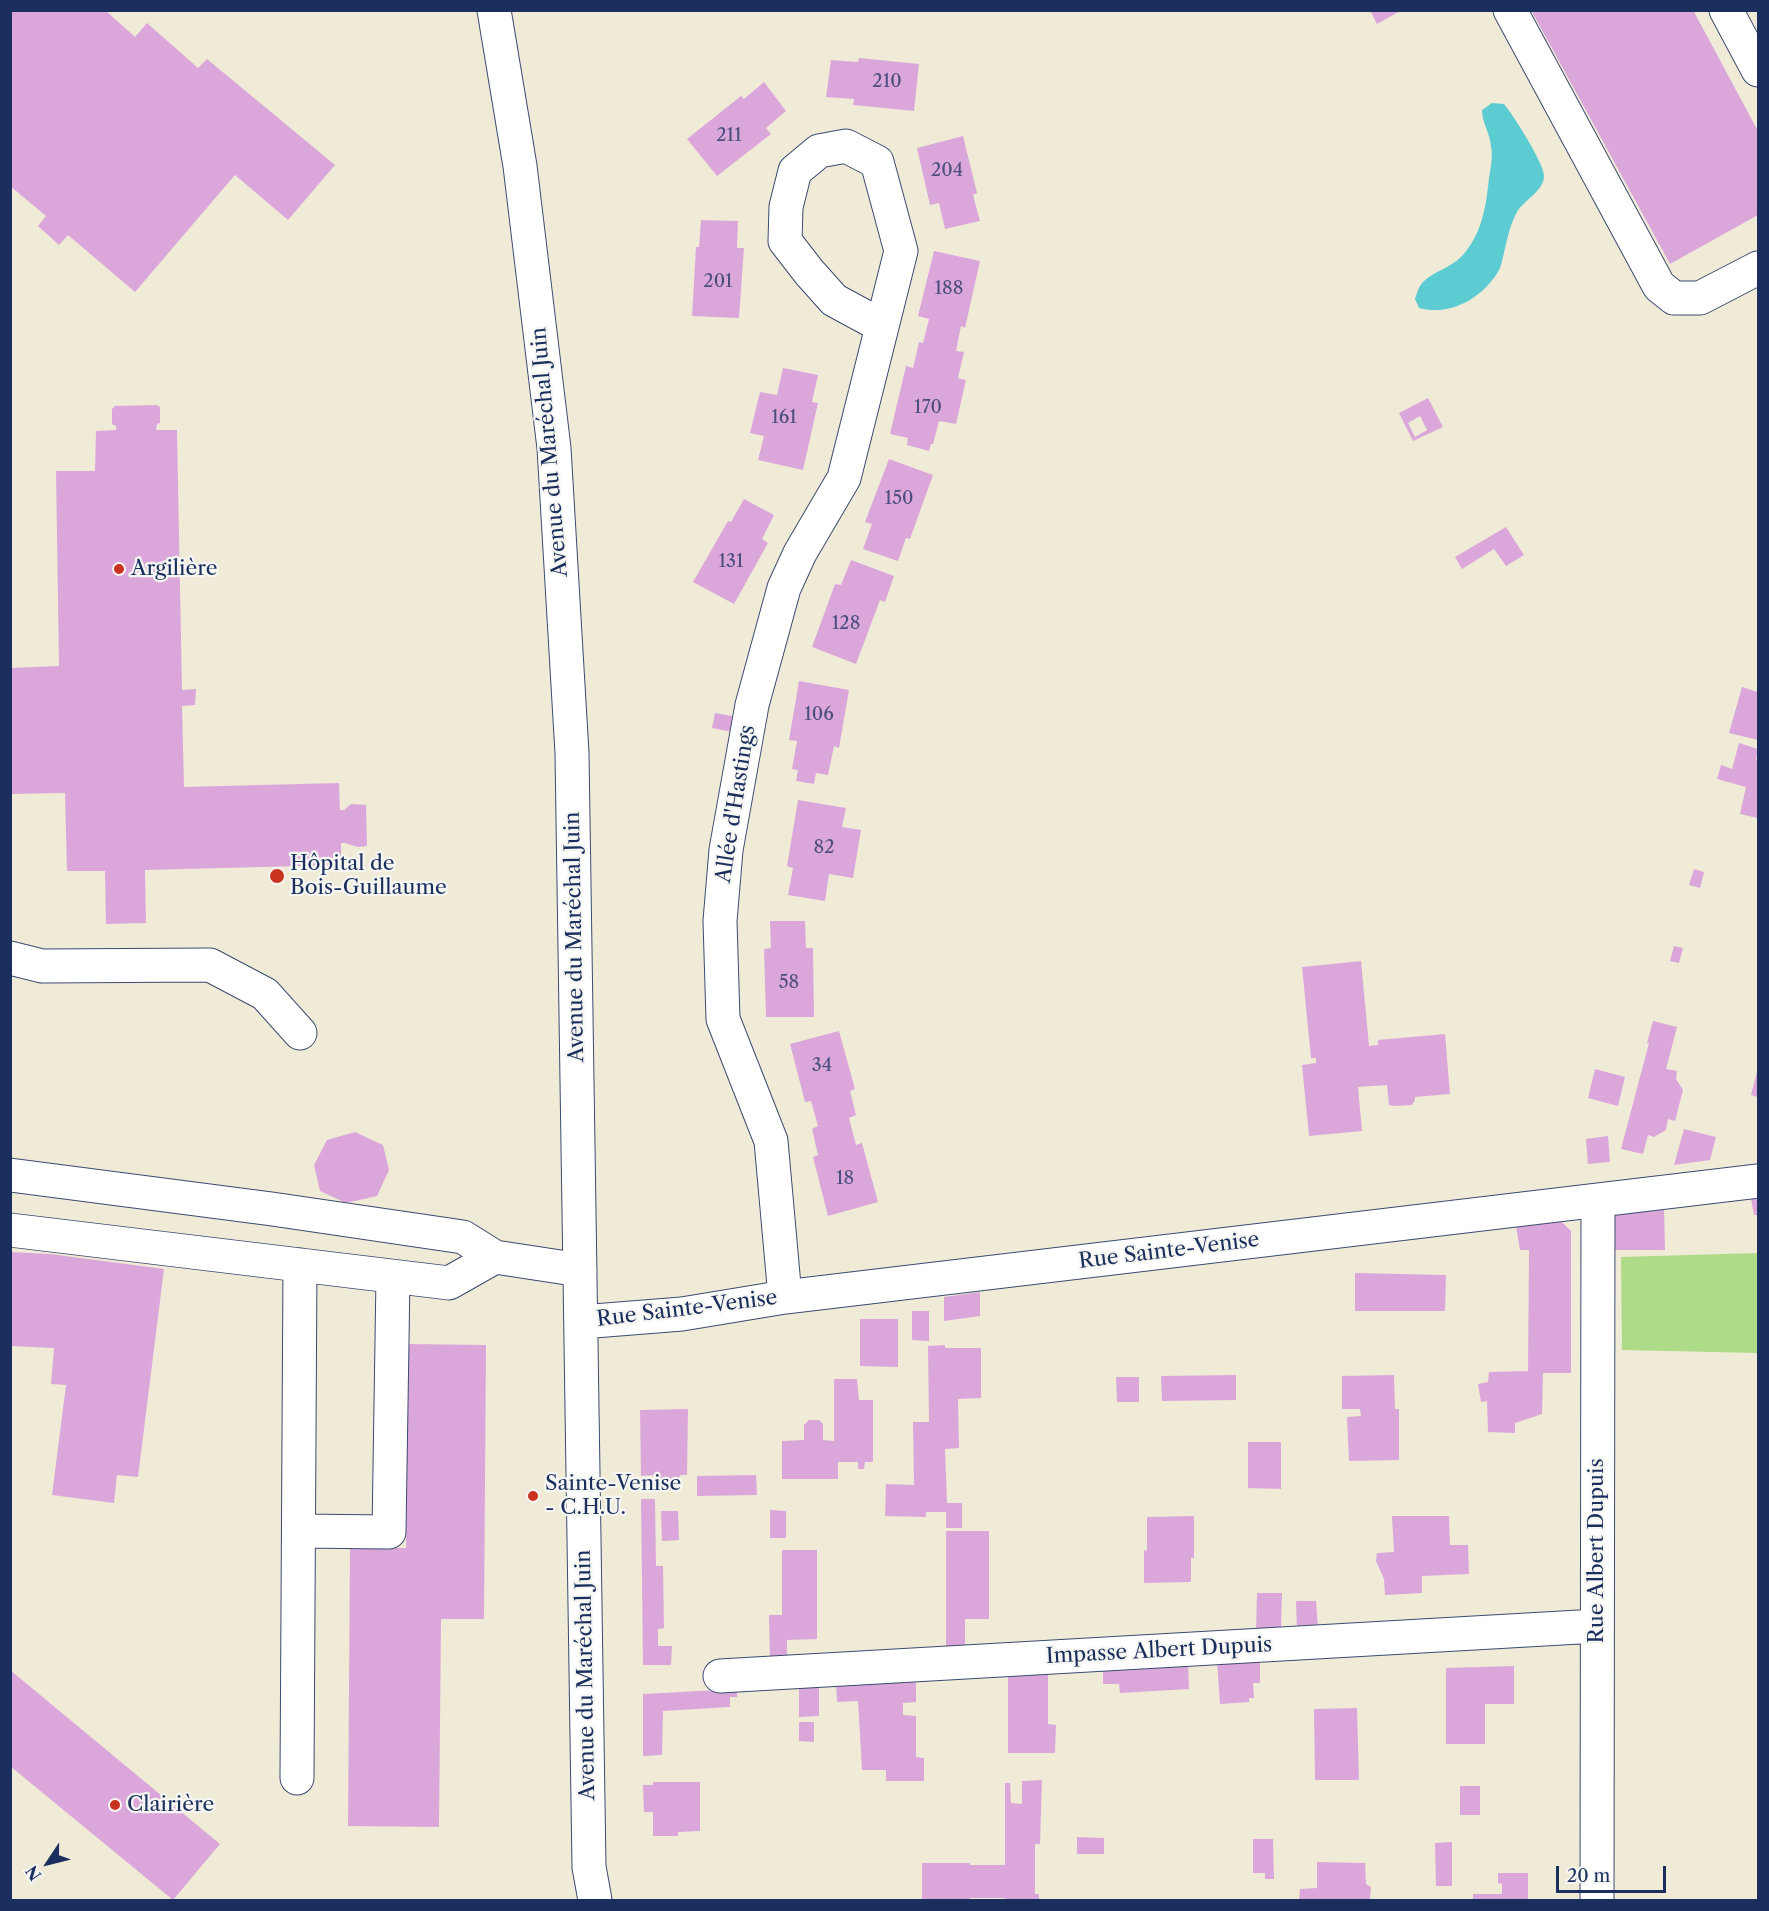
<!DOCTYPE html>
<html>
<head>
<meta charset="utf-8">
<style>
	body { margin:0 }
	#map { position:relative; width:1769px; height:1911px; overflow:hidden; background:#efebd7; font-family:"Libre Caslon Text",serif }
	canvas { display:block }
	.frame { position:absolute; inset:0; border:12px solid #1b2f5e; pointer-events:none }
	.north { position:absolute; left:18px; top:1833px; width:60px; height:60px; -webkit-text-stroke:4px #f6f6f2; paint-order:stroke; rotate:235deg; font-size:16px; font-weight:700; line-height:24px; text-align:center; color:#1b2f5e }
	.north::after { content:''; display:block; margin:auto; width:21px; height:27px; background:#1b2f5e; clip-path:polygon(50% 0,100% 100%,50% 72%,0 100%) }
	.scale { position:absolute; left:1556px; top:1866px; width:110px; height:27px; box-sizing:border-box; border:3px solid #1b2f5e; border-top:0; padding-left:8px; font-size:18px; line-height:21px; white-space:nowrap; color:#1b2f5e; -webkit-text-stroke:4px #f6f6f2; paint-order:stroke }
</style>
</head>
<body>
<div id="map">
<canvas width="1769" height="1911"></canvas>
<div class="frame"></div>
<div class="north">N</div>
<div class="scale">20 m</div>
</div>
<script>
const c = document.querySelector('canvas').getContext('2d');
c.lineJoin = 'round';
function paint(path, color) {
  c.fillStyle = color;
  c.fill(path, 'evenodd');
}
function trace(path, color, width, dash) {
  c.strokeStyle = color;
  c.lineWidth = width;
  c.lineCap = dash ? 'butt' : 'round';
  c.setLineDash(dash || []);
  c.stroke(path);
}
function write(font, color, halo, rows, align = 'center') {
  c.font = font + ' "Libre Caslon Text",serif';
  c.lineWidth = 4.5;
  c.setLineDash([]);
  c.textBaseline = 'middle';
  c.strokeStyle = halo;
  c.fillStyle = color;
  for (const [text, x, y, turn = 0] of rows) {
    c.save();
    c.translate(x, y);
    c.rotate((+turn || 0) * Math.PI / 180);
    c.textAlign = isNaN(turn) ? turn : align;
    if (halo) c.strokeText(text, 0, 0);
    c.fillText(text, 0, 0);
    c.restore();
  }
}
const green = new Path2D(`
	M1758,1253V1353L1622,1350L1621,1257Z`);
const water = new Path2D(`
	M1492,103L1504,104C1512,113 1545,165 1544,176C1544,191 1524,200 1517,212C1508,228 1506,247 1501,265C1499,272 1494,278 1489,284C1471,304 1445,315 1419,308L1415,299C1417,293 1419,286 1423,282C1434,271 1451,268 1462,256C1482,234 1486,207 1489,178C1491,167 1493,156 1491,146C1490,133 1482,123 1482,110Z`);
const building = new Path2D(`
	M10,10H105L135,37L147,23L198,68L207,59L335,165L288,220L235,175L135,292L68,235L59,245L38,226L46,216L10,186Z
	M1370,10H1402L1377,24Z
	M1531,10H1693L1758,131V215L1670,264Z
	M859,58L919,64L914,111L853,105L854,99L826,97L831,60L858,62Z
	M764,82L786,111L766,128L771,134L717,176L687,139L741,96L744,99Z
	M963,136L977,193L973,195L980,221L945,229L939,203L930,205L917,148Z
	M701,220L738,221L737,248H744L739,318L692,316L696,247H699Z
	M934,251L980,261L965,328L961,326L956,351L964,352L958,378L966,380L956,424L939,421L933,444H931L929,451L907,445L908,438L890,434L906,366L913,368L919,342L923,343L929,319L918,316Z
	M783,368L818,375L812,402L818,403L803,470L758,460L764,436L750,433L760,392L777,395Z
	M1428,398L1443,427L1413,441L1399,413ZM1420,416L1427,430L1415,437L1408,423Z
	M157,405L160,407V423L157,424L156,430H177L182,690L196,689L195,705L182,706L184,787L339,783L340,810H344L351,804L366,805L367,846L358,847L345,843H341V865L145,870L146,923L106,924L105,871H67L65,793L10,794V668L59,666L56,471H95L96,431L116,430V426L112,424V409L115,406Z
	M889,459L933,475L910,539L906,538L898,561L863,549L872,524L865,522Z
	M744,499L774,515L762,539L768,543L734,604L693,582L728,521L731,522Z
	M1506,527L1524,555L1506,566L1494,549L1462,569L1455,557Z
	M851,560L894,576L885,602L880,600L856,664L812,647L835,584L841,585Z
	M799,681L849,690L839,748L834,746L828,775L816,773L814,784L796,781L798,770L792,769L797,741L789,740Z
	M1742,687L1758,692V740L1729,733Z
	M715,713L737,717L733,732L712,728Z
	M1739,743L1758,749L1756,760L1758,761V818L1740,814L1746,787L1717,779L1721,765L1732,769Z
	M798,800L846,808L842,827L861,830L853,878L829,874L825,901L788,895L793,868L787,866Z
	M1694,869L1704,872L1700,888L1689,885Z
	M770,921H805L806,948H813L814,1017H766L764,949L771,948Z
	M1674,946L1683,948L1679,963L1670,961Z
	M1361,961L1369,1046L1378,1045V1040L1445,1034L1450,1094L1415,1097V1100L1412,1105L1393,1106L1389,1105L1387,1085L1358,1087L1362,1131L1309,1136L1302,1065L1316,1063V1058H1311L1302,967Z
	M1653,1021L1677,1027L1666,1069L1677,1071L1676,1079L1683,1090L1675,1121L1668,1119L1666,1130L1654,1137L1648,1135L1643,1154L1621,1149L1649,1043H1647Z
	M839,1031L855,1089L850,1091L856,1115L849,1118L856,1145L862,1143L878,1202L828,1216L813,1157L818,1155L812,1129L818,1126L811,1101L805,1102L790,1044Z
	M1758,1068V1097L1751,1095Z
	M1595,1069L1625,1077L1618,1106L1588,1098Z
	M1684,1129L1716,1137L1710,1160L1674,1165Z
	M355,1132L383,1145L389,1170L377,1196L346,1203L320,1191L314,1165L327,1140Z
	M1608,1136L1610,1162L1588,1164L1586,1139Z
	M1758,1198V1215H1754L1751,1199Z
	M1664,1209L1665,1250H1610V1216Z
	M1561,1221L1571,1231V1373H1543L1542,1414L1515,1423V1433L1488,1432L1487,1401L1481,1402L1478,1384L1488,1382L1489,1372L1528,1371L1529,1250H1520L1516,1226Z
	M10,1252L50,1254L164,1269L138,1477L117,1475L114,1503L52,1495L66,1385L51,1384L54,1348L10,1346Z
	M1355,1273L1446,1275L1445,1311H1355Z
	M980,1292V1316L944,1321V1297Z
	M912,1311H929V1341L912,1340Z
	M860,1319H898V1367L860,1366Z
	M407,1344L486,1345L484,1619H441L439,1827L348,1826L350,1547L406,1548Z
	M945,1345V1348H981V1398L958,1399L959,1448L945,1449L947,1503H962V1528H946V1512H926V1517L885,1516L886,1484L914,1485L913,1422H929L928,1346Z
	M1236,1375V1400L1162,1401L1161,1376Z
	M1394,1375L1395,1409H1399V1460L1349,1461L1347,1417L1361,1416L1360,1409H1342V1376Z
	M1116,1377H1139V1402H1117Z
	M834,1379H857L859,1400H873V1462H865L864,1469H858V1462H838V1479H782V1441L804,1440V1425L809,1420H819L823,1424V1440L834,1441Z
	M688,1409L687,1475H680L679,1482H656L657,1475L641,1476L640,1410Z
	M1248,1442H1281V1489L1248,1488Z
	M756,1475L757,1495L697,1496V1476Z
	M641,1499H655L656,1566H663L664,1628L658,1629V1646H672L671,1665H643Z
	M770,1510L786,1511V1538H770Z
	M661,1511H678L679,1540L662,1541Z
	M1194,1516V1558H1191V1582L1144,1583V1550L1147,1551V1517Z
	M1392,1516H1449L1450,1545H1468L1469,1574L1422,1576V1593L1385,1595L1384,1579L1376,1561L1377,1553L1394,1552Z
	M946,1531H989V1619H965V1649L946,1650Z
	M782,1550H817V1639L787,1640V1660L770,1661L769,1615H782Z
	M1257,1593H1282L1281,1630L1256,1631Z
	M1296,1601H1316L1318,1628L1297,1629Z
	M1260,1659V1683H1253L1254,1698H1249V1702L1220,1704L1217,1661Z
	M1188,1663L1189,1689L1120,1693L1119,1684H1103V1668Z
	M1514,1666V1704H1485V1744H1446V1668Z
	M10,1670L220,1844L173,1900L10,1766Z
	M1048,1671V1724L1056,1725L1055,1753H1008V1674Z
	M916,1678V1702L903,1703V1715L916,1716V1757L924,1758V1781H886V1770H862L858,1701L837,1702L836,1683Z
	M819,1684V1716L799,1717V1685Z
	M737,1689V1697H730V1707L663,1711L662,1755L643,1756V1694Z
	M1357,1708L1359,1780H1315L1314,1709Z
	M799,1722H814V1742L799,1741Z
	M1042,1780L1040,1844H1035V1894H1039V1900H1005V1898H970V1900H922V1863H970V1865H1005V1783H1010L1011,1803L1022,1804V1781Z
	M653,1782H700V1831L678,1832V1836H653V1812H644L643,1785H653Z
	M1460,1786H1480V1815H1460Z
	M1077,1837L1104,1838V1854H1077Z
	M1253,1839H1273L1274,1879H1265V1873H1253Z
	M1452,1842V1886H1436L1435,1843Z
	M1317,1862L1365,1863L1366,1884L1371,1887L1370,1900H1299L1300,1889L1317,1888Z
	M1498,1873H1528V1900H1473V1894H1502V1884L1498,1883Z`);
const minor = new Path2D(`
	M494,10L520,166L554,448L572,753L589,1867L595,1900
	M1510,10L1659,286L1674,298H1700L1758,268
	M1726,10L1758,70
	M10,958L42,966L210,965L265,994L300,1033
	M10,1175L272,1209L463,1237L495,1257L580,1270
	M10,1230L449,1283L495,1257
	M785,1297L771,1141L723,1019L720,921L726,850L752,705L784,588L800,553L844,478L901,251L877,162L846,146L819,151L795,171L786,207L785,241L809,272L834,300L882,326
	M581,1322L682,1314L785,1297L1758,1181
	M299,1531L389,1532L393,1277
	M720,1676L1597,1626
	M297,1778L300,1265
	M1597,1900L1598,1201`);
const markers = [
	[119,569,6,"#c8321e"],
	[277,876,8,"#c8321e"],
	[533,1496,6,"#c8321e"],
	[115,1805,6,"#c8321e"]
];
const numberNames = [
	["210",887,82],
	["211",729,136],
	["204",947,171],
	["201",718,282],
	["188",949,289],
	["170",928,408],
	["161",784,418],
	["150",899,499],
	["131",731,562],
	["128",846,624],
	["106",819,715],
	["82",824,848],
	["58",789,983],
	["34",822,1066],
	["18",845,1179]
];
const streetNames = [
	["Avenue du Maréchal Juin",550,452,-95],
	["Allée d'Hastings",736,804,-81],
	["Avenue du Maréchal Juin",575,937,-91],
	["Rue Sainte-Venise",1169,1251,-7],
	["Rue Sainte-Venise",687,1309,-7],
	["Rue Albert Dupuis",1597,1551,-90],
	["Impasse Albert Dupuis",1159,1651,-3],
	["Avenue du Maréchal Juin",586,1675,-91]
];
const poiNames = [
	["Argilière",131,569],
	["Hôpital de",290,864],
	["Bois-Guillaume",290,888],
	["Sainte-Venise",545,1484],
	["- C.H.U.",545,1508],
	["Clairière",127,1805]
];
paint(green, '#aedb87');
paint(water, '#5dcbd2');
paint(building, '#dba7db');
trace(minor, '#3b4b70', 35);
trace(minor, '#fff', 33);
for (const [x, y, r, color] of markers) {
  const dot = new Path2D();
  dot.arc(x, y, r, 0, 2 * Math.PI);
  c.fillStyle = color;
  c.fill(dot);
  trace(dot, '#f6f6f2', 2);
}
write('18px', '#4b4d7d', null, numberNames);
write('21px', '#1b2f5e', '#f6f6f2', streetNames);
write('21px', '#1b2f5e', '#f6f6f2', poiNames, 'left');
</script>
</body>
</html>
